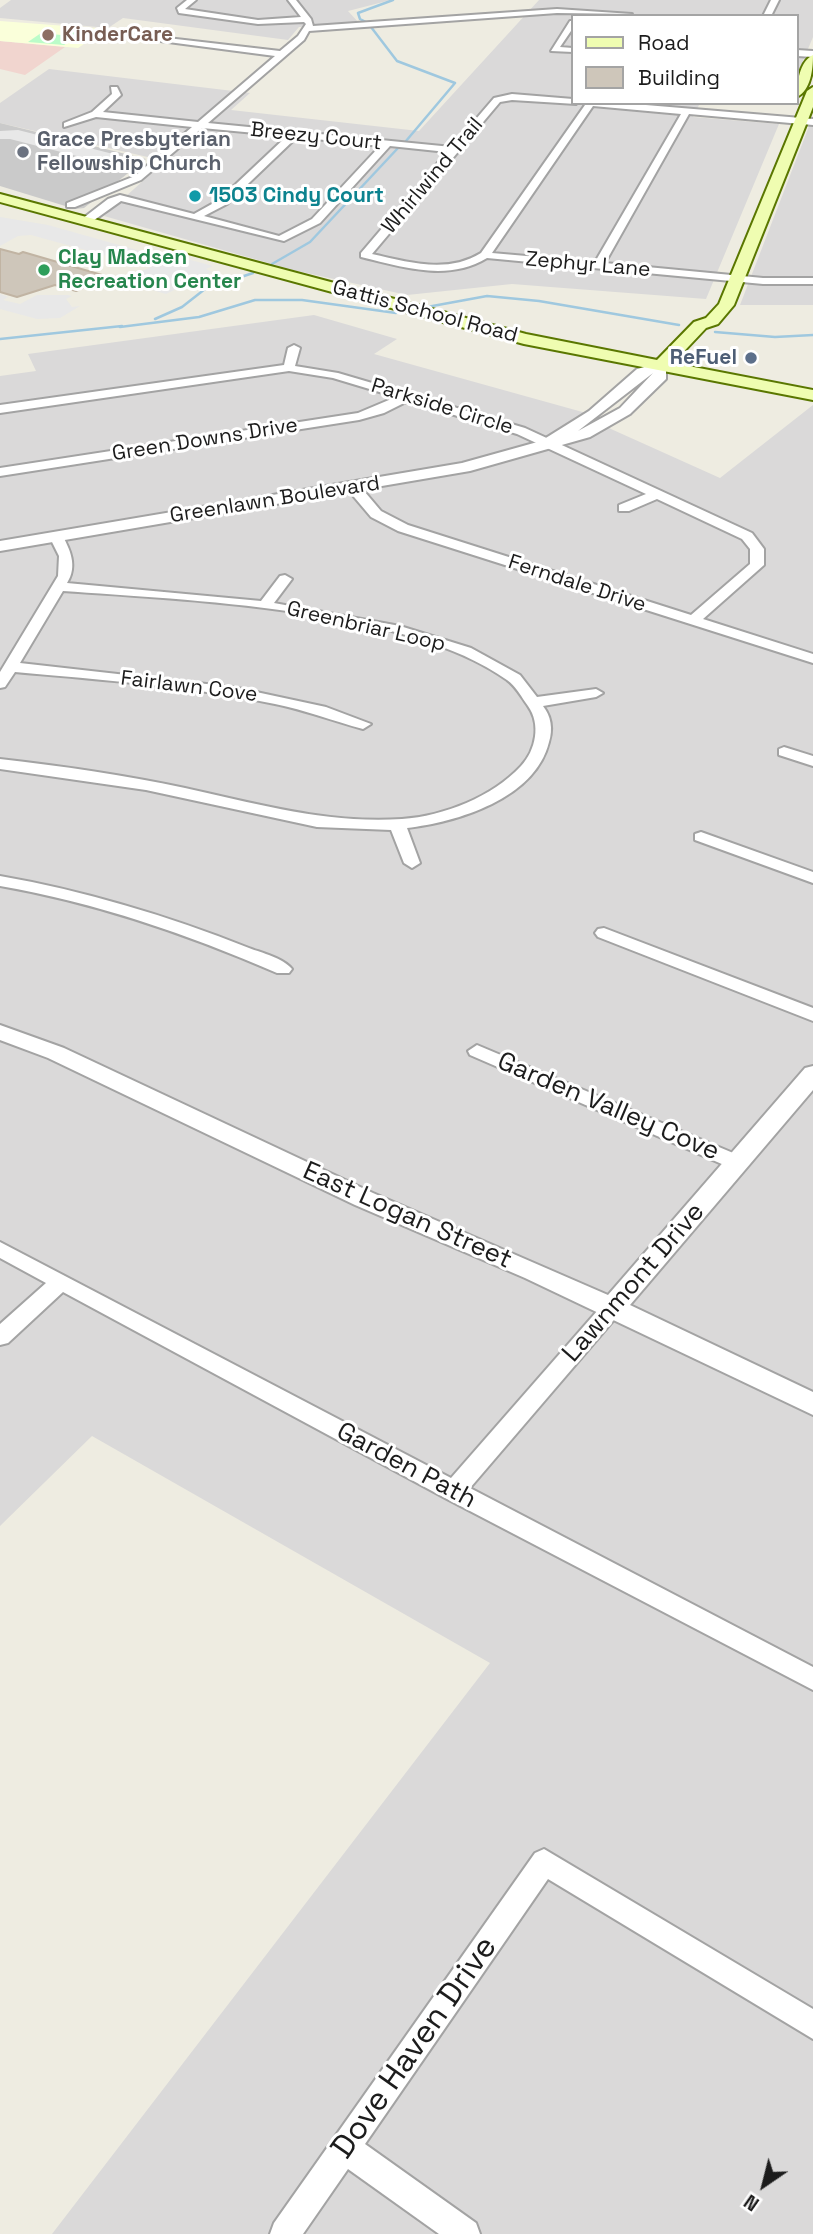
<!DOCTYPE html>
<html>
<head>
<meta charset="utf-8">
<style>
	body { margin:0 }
	#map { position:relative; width:813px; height:2234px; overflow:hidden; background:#eeece1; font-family:"Space Grotesk",sans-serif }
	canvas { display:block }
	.legend { position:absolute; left:571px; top:14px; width:228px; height:91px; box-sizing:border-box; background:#fff; border:2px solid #a4a4a4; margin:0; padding:9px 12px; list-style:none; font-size:21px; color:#1c1c1c }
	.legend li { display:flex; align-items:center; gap:14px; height:35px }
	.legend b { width:35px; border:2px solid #a4a4a4 }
	.north { position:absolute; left:729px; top:2150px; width:70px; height:70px; -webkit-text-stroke:5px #fff; paint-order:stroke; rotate:215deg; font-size:19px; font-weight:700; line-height:28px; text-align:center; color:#1c1c1c }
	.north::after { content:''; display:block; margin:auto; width:24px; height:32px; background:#1c1c1c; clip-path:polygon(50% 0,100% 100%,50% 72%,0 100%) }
</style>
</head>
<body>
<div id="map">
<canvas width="813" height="2234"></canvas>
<ul class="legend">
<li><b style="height:9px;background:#effdb1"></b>Road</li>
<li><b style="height:19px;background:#cec6ba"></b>Building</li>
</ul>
<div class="north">N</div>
</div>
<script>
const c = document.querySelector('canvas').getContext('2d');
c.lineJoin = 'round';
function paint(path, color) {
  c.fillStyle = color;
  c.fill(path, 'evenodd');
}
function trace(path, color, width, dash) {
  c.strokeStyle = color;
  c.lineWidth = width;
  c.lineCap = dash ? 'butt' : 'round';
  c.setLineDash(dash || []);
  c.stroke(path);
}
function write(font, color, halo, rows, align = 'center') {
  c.font = font + ' "Space Grotesk",sans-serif';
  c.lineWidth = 6;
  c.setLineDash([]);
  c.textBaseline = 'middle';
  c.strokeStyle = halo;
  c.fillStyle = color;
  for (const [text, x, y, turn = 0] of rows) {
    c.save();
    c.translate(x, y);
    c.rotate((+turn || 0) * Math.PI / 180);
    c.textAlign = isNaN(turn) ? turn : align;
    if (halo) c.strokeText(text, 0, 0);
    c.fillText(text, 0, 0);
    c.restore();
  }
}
const residential = new Path2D(`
	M11,0H391L348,11L359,23L299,27L288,40L123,18L108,28L0,18V8Z
	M539,0H813V37L797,75V16H573V103H700L693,117L779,124L706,299L512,284L407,295L293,270L104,216L165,161L0,123V103L49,69L250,93L231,110L419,131Z
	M813,116V305H740Z
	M314,315L397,339L374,354L586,413L611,429L720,478L813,405V2234H52L490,1663L92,1436L0,1526V376L36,371L28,354Z`);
const commercial = new Path2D(`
	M0,41L65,47L25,75L0,69Z`);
const education = new Path2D(`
	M0,21L106,29L78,48L0,41Z`);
const religious = new Path2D(`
	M0,123L146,159L84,208L75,209L0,186Z`);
const park = new Path2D(`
	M68,29L86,30L64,45L28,42L41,33L61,35Z`);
const parking = new Path2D(`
	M18,130L133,159L116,166L10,139H0V131Z
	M0,217L48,225L151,254L143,258L150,260L140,265L31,235L18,236L0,246Z
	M187,259L213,266L206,269L212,272L166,294L121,281L157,264Z
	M0,294L8,297L3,300L20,304L37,295H68L72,296L66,299L72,307L80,306L60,318L37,319L0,309Z`);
const stream = new Path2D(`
	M366,22L360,19L358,13L393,0
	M371,27L397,61L455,83L406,141
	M272,264L310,242L398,148
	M427,307L487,296L539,301L679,325
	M155,319L182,307L205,289L253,273
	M120,327L199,317L255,300H302L396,313
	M715,332L775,337L813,335
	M0,339L122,326`);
const building = new Path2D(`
	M0,249L19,254L23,252L102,275L98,277L105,278L76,291L55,285L17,297L0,292Z`);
const minor = new Path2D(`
	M187,0H196L185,9L258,20L301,17L288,0H296L311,19L313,26L557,9L632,14L557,13L309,31L304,40L208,123L452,147L494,98L512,94L573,99L576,104L512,100L500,102L372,254C409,262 447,274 481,253L585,105L583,103H622L813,119V125L689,114L605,263L763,278H813V284H763L487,258C448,282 402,267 361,257V253L447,152L390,146L320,223L284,241L121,201L90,223H82V219L108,199L120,195L194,214L219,200L287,136L202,128L141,180L75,207H67V203L135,176L192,127L96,117L64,127V123L92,112L112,94L111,87H117L121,95L103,112L198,122L275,56L153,40L150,36L280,51L298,36L306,24L304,22L258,24L179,13L177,8ZM593,106L681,114L595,262L492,253ZM297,137L380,146L312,219L279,236L204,216L227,204Z
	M771,0H779L771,16H763Z
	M570,21H573V28L560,47L573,48V52L551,51Z
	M797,50L813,51V57L797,56Z
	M294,345L300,348L295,366L338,373L525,428L752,533L764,549V565L703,619L813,654V663L398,531L371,517L349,491V485H359L381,511L408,525L691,615L750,564V549L742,539L657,499L629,511H619V505L646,494L517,434L408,401L384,413L359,420L0,476V468L358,413L396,397L333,378L289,371L0,413V405L284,365L288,348Z
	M51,533H61C70,549 78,566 67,583L261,601L280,576L285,575L292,579L274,603L400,626L471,648L520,675L537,697L596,689L603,693L596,697L543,706C551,716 553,729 549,742C535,799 457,822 407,828L420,863L412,868L404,863L391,830L317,827L146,790L0,769V759C62,766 124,775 185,788C258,804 327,824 402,819C444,816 492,797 521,766C536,750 541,724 528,706C522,698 516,686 507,680C407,608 186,600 63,591L20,663L233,687L326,707L371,724L363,729C333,721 305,710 275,704C189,686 102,680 15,672L5,687L0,688V672L58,576L59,556L49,536Z
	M784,747L813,756V766L779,755V749Z
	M701,832L813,872V883L695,840V834Z
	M0,876C86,891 168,916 249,948C262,953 283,958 292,969L289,973H277C187,934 97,903 0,886Z
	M604,928L813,1008V1021L598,937L595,933L598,929Z
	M477,1045L745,1158L748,1163L738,1170L731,1168L470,1055L468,1051Z
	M0,1242L451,1478L605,1302H619L623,1308L619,1314L470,1488L813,1667V1690L445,1498L63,1292L8,1343L0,1345V1324L46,1283L0,1258Z
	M544,1849L813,2009V2039L548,1879L365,2144L476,2223L480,2234H439L348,2169L303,2234H270L274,2223L535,1853Z`);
const tertiary = new Path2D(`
	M659,363L666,367V379L630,414L590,437L470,471L0,551V541L462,463L541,441L589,411L637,369ZM653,373L620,408L578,431Z
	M0,1025L64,1048L373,1193L608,1295L805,1068L813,1066V1090L630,1305L813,1392V1415L525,1278L355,1205L48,1058L0,1040Z`);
const secondary = new Path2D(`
	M813,55C813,69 811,90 797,97C797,83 799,62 813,55Z
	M813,87V107L734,305L718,324L706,328L673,363L813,390V400L524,344L0,202V194L526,334L657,360L694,322L706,318L719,304L807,91Z`);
const markers = [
	[48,35,7,"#8d6e63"],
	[23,152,7,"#6b7280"],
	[195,196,7,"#0f9aa8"],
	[44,270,7,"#2e9e5b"],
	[751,358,7,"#5c6f8a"]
];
const farEducationnames = [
	["KinderCare",62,35]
];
const farStreetnames = [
	["Breezy Court",316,137,6],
	["Whirlwind Trail",433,176,-50],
	["Zephyr Lane",588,265,5],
	["Gattis School Road",425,312,15],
	["Parkside Circle",442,407,17],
	["Green Downs Drive",205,440,-9],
	["Greenlawn Boulevard",275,500,-9],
	["Ferndale Drive",577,584,18],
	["Greenbriar Loop",366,627,13],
	["Fairlawn Cove",189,687,7]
];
const farWorshipnames = [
	["Grace Presbyterian",37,140],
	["Fellowship Church",37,164]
];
const farCulturenames = [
	["1503 Cindy Court",209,196]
];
const farLeisurenames = [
	["Clay Madsen",58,258],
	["Recreation Center",58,282]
];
const farServicenames = [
	["ReFuel",737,358]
];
const streetNames = [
	["Garden Valley Cove",608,1107,23],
	["East Logan Street",407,1216,24],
	["Lawnmont Drive",634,1283,-49],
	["Garden Path",406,1466,28]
];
const nearStreetnames = [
	["Dove Haven Drive",415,2048,-55]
];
paint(residential, '#dad9d9');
paint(commercial, '#f1d5cf');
paint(education, '#faffda');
paint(religious, '#cacaca');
paint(park, '#bbfcc9');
paint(parking, '#e8e8e8');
trace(stream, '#9fc8df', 2.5);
paint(building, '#cec6ba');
trace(building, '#c1b4a3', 2);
trace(minor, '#a3a3a3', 4);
trace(tertiary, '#a3a3a3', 4);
trace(secondary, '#5a7700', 4);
paint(minor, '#fff');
paint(tertiary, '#fff');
paint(secondary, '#effdb1');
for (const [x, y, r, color] of markers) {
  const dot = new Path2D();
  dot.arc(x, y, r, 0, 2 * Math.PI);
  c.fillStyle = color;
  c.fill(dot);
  trace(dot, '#fff', 2.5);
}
write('bold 21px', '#785e54', '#fff', farEducationnames, 'left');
write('21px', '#1c1c1c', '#fff', farStreetnames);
write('bold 21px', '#5b616d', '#fff', farWorshipnames, 'left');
write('bold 21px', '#0d838f', '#fff', farCulturenames, 'left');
write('bold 21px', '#27864d', '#fff', farLeisurenames, 'left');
write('bold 21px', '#4e5e75', '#fff', farServicenames, 'right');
write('26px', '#1c1c1c', '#fff', streetNames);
write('32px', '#1c1c1c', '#fff', nearStreetnames);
</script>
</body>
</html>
